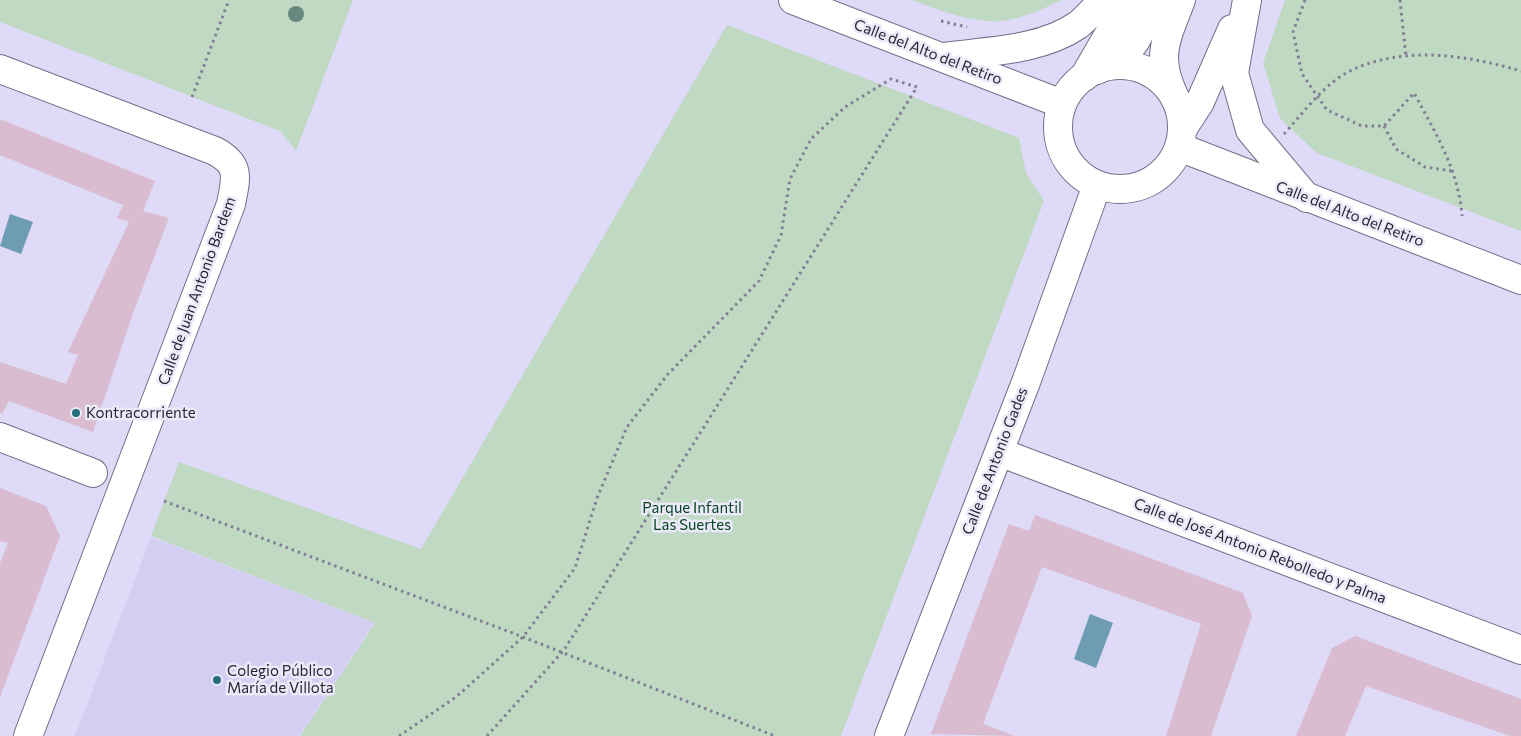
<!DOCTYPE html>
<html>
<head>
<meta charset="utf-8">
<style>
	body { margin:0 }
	canvas { display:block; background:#dfdaf8 }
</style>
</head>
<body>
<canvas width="1521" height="736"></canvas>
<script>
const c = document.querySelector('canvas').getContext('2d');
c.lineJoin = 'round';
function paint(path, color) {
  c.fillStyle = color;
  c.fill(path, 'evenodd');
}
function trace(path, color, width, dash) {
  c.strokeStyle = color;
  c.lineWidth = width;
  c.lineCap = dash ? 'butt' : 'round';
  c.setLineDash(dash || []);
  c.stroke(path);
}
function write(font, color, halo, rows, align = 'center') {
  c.font = font + ' Commissioner,sans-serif';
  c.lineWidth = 5;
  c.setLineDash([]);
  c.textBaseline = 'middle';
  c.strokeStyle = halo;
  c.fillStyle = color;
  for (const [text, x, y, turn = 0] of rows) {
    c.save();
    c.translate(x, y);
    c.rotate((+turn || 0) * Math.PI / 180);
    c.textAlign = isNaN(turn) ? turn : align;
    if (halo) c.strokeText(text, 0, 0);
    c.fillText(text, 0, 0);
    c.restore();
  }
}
const built = new Path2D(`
	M151,537L374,623L299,736H75Z`);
const green = new Path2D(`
	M0,0H353L296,151L280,131L0,22Z
	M912,0H1062C1043,9 1023,18 1003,21C976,24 937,10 912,0Z
	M1285,0H1521V231L1317,153L1290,128L1280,118L1263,63Z
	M727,25L1019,138L1026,173L1044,201L841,736H300L375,623L151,536L179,462L421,549Z`);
const water = new Path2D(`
	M10,214L33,222L21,254L0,246Z
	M1090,614L1113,623L1096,668L1074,659Z`);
const building = new Path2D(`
	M0,119L155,181L143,211L169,218L132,316L93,432L9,401L2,414L0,413V362L66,384L78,355L68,352L129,222L117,218L123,205L0,155Z
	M0,488L46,506L60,536L0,697V563L8,543L0,541Z
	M1035,515L1243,593L1252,616L1211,736H1166L1201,624L1042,567L983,724L1015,736L931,734L1009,524L1029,531Z
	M1355,636L1521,699V736H1510L1366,686L1345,736H1296L1332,648Z`);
const path = new Path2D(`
	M1305,0L1293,32L1302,74L1327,110L1362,126H1384L1414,93C1435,132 1459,171 1462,216
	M1400,0L1406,57
	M941,21L967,27
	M192,97L229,0
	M1384,126L1396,149L1425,167L1452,171
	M1284,134C1302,114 1325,83 1350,71C1404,45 1466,55 1521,71
	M164,501L523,637L775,736
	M399,736L456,697L523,637L575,568L597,498L627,427L668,374L759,281L781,235L790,179L811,139L845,107L891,79L917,87L564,650L487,736`);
const minor = new Path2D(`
	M1247,0L1234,73L1250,130L1307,198
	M943,57C987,51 1040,51 1078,25C1087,18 1095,8 1103,0
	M0,69L215,151C241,165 236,178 231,204L28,736
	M1097,70C1139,48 1136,42 1153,0
	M1084,77L1121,13L1125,0
	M1179,106C1155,60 1163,46 1181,0
	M1182,130L1200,102L1232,29
	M0,437L93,473
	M999,452L1521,650
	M889,736L1026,382L1097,185`);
const major = new Path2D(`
	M793,0L1062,104
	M1058 127a62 62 0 1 1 124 0a62 62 0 1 1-124 0Z
	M1179,147L1521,280`);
const trees = [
	[296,14]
];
const markers = [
	[76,413,5,"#246e77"],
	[217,680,5,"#246e77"]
];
const streetNames = [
	["Calle del Alto del Retiro",928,52,21],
	["Calle del Alto del Retiro",1350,214,21],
	["Calle de Juan Antonio Bardem",197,291,-70],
	["Calle de Antonio Gades",995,461,-69],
	["Calle de José Antonio Rebolledo y Palma",1260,551,21]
];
const poiNames = [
	["Kontracorriente",86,413],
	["Colegio Público",227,671],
	["María de Villota",227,688]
];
const parkNames = [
	["Parque Infantil",692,508],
	["Las Suertes",692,525]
];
paint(built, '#d5cef3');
paint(green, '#bfd9c3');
paint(water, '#6d9cb3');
paint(building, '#d9bccf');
trace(minor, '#736e89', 30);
trace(major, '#736e89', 30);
trace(path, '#817e92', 3, [2.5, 4]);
trace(minor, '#fff', 28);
trace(major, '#fff', 28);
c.fillStyle = '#678880';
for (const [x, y] of trees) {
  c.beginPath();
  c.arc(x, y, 8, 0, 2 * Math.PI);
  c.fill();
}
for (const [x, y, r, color] of markers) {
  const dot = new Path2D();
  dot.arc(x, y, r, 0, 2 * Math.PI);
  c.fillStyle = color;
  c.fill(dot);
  trace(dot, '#ece9fb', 2);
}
write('15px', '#282631', '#ece9fb', streetNames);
write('15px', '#282631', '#ece9fb', poiNames, 'left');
write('15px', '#05451d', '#ece9fb', parkNames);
</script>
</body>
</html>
